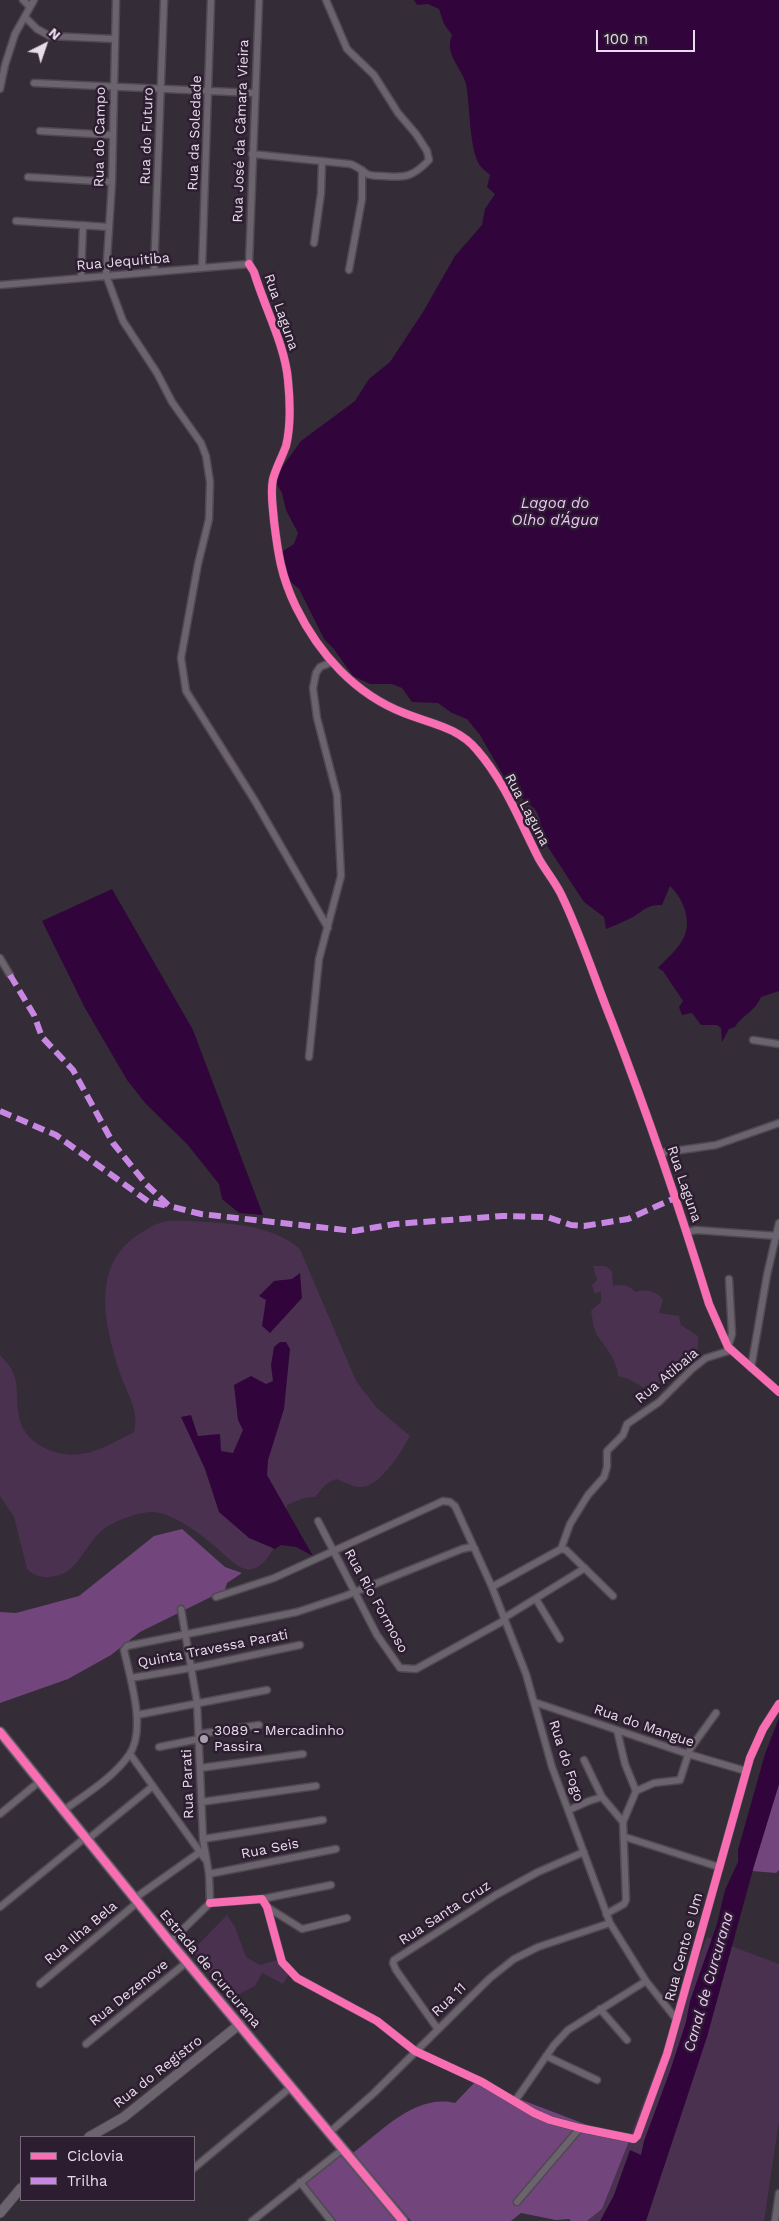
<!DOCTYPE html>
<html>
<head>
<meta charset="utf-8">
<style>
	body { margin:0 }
	#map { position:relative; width:779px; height:2221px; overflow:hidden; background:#342c37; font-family:"Work Sans",sans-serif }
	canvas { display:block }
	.legend { position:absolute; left:20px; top:2136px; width:175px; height:65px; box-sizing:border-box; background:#2d1d31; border:1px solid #77697b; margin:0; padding:6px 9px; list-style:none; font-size:15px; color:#e7dce9 }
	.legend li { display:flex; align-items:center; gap:10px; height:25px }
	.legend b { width:25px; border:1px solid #77697b }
	.north { position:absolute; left:20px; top:20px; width:50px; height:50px; -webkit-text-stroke:4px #2d1d31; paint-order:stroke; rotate:41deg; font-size:14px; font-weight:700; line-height:20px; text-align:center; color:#e7dce9 }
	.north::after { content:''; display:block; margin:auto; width:18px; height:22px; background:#e7dce9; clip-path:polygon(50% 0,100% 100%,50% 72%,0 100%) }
	.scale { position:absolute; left:596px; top:30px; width:99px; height:22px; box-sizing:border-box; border:2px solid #e7dce9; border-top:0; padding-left:6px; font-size:15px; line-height:18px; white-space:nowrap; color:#e7dce9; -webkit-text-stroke:4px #2d1d31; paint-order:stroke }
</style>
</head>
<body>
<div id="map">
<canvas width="779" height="2221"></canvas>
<ul class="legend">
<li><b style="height:6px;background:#f96db3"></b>Ciclovia</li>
<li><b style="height:6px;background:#c787e3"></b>Trilha</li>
</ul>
<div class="north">N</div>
<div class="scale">100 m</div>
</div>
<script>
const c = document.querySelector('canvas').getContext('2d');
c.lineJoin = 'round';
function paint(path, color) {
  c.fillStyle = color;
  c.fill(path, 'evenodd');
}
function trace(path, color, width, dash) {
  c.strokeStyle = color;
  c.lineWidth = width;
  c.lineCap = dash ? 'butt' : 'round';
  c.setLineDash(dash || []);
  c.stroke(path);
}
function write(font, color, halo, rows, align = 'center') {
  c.font = font + ' "Work Sans",sans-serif';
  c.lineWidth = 5;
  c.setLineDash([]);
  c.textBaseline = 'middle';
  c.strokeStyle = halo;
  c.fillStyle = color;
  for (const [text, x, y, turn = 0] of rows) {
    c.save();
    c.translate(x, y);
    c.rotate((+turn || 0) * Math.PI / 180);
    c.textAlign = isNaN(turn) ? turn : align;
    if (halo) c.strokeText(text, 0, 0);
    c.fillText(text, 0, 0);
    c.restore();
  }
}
const green = new Path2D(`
	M186,1221C223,1223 271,1223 300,1249L356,1381L377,1408L410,1436C401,1452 379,1490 358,1487C351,1486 343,1481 336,1479L326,1484L315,1497L304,1498L287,1505C285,1521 281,1537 272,1551C266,1561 256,1574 242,1568C233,1564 225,1555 218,1549C202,1535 174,1513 152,1512C138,1512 110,1522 100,1532C82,1550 76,1577 47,1577C39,1577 33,1575 27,1569L14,1517L0,1496V1355C23,1378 14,1388 19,1416C21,1429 29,1439 41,1446C77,1465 101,1449 134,1432C140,1409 125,1391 119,1370C104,1323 91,1265 139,1234C146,1230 152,1225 160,1223C168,1220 178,1221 186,1221Z
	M593,1266H606L612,1271L613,1286C622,1284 629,1285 635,1292C646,1289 656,1290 663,1300L659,1313L679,1316L681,1325L698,1336C702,1368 671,1380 646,1389C634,1383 632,1379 618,1376C618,1363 606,1347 599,1338C593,1331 593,1320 591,1311L601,1302V1291L595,1294L592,1285L597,1280Z
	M227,1915L235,1927L246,1957L260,1965L277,1960L289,1974L283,1984L262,1973L255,1986L231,1998L192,1951Z
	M707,1937L779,1964V2121L764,2221H587L602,2209Z`);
const forest = new Path2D(`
	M182,1529L225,1567L242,1573L227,1583L225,1590L140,1632L111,1655L68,1679L0,1703V1612L16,1613L79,1596L154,1536Z
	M779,1784V1870L776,1873L752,1871Z
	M475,2082L629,2141L602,2209L587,2221H571L569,2219L556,2220L521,2213L511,2221H411L353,2153C382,2131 415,2094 455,2103Z
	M341,2154L397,2221H336L304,2182Z`);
const water = new Path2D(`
	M414,0H779V991L761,997C754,1013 744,1013 735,1027L729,1029L722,1042L721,1028L717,1025H701L692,1013L682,1015L679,1007L683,1001L663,971L658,968C665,960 674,953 680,944C694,926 685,900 670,886L662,905C643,905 643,913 629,919C621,923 613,926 606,929L604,917L584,902L542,838L540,819L535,809L526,802L504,777L480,735L467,719L452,713L438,703L412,702L402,688L392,684H370L353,676L333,648L324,639L299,589L290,581L284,571L283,551L294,544L298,533L286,510L282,493L276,483L277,474L301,441L355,401L369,379L390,362L423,312L455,256L482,225L485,209L495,194L487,187L490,175C487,172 481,168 479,164C469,147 470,104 466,84C461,66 444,55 452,35L444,24L439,9L428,4L417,5Z
	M112,889L193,1030L263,1215L239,1213L222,1199L219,1184L187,1144L146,1104L127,1080L85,1008L42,921Z
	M300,1273L302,1298L270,1333L262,1326L266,1300L259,1296L274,1281L292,1279Z
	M280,1342H286L290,1349L284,1409L268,1460L267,1475L313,1556L296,1547L281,1545L275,1549L249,1538L219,1512L205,1469L181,1417L191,1415L198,1436L220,1434L221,1451L233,1453L243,1430L238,1420L234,1385L251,1376L266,1384L273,1381L271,1365L274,1347Z
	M779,1718V1784L754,1866L707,2037L646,2221H600L614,2195L630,2150L641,2155L644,2141L670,2071L686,2022L690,2001L717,1924L725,1890L738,1862V1850L765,1754Z`);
const street = new Path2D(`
	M23,0L30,7
	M116,0L112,182L106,275L123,321L157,373L172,402L201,443L206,456L210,482L209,519L198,564L181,658L186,691L255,801L328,928
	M25,17L37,29L50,36L115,39
	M34,83L254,93
	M0,89L5,65L15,34L34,0
	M40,131L112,135
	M252,154L350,164C357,166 361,170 367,174C371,176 378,176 383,176C405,178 413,177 429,160L427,151L416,134L398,113L374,75L347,49L326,0
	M28,177L112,182
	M16,221L109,227
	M314,243L321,193L322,161
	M249,264L254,272C264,306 285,345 288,380C290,400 291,426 286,446C282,457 276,468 273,479C270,493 273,507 274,521C278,554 281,576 296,607C319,654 355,694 404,713C431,724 458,727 477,750C505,782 520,822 539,859C546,871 555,882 561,894C581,935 595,980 612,1022C648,1115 680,1209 709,1304L728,1347L779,1392
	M249,264L259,0
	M202,268L211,0
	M349,270L362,199V170
	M154,272L164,0
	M81,278L83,225
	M0,285L249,264
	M0,958L10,975
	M753,1040L779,1044
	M309,1057L319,959L341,876L337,795L317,718L313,688L316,673L320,667L332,662
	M660,1153L716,1145L779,1123
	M687,1232L696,1230L778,1236
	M728,1347L732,1334L729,1279
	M751,1368L767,1275L779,1223
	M318,1521L377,1635L400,1668L416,1669L505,1620
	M561,1549L570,1524L588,1495L604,1477L607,1467V1451L623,1435L627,1424L659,1402L692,1369L706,1358L732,1350
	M561,1549L566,1550L613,1596
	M492,1587L561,1549
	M216,1597L274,1578L443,1501L450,1502L455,1506L492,1587L526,1674L552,1767L610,1923L646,1981L677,2020
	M536,1599L560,1639
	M504,1618L585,1568
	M131,1678L191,1668L300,1645
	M534,1702L688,1754L746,1771
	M137,1715L267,1690
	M199,1734L259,1725
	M159,1747L199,1739
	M130,1754L205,1859
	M584,1760L602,1797
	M200,1768L303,1754
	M636,1791L654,1783L680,1780L690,1749L716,1713
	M201,1802L316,1786
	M64,1810C86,1794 113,1778 129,1755C147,1730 130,1678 124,1650L127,1646L297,1612L345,1596L462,1549L471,1547L475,1549
	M569,1810L589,1801L602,1797L623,1822
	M0,1814L40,1781
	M625,1837L719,1867
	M88,1839L153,1786
	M203,1839L323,1820
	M209,1874L336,1849
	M135,1898L200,1852
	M262,1899L331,1885
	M210,1903L262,1899L267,1907L282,1962L297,1978L377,2021L415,2051L482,2082L534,2113L550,2120L580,2128L634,2139L637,2136L667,2054L750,1758L763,1729L779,1704
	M0,1907L86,1837
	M267,1907L302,1929L347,1918
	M606,1914L624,1904L626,1900L623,1822L636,1791L625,1764L617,1730
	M170,1942L210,1903L209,1874L203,1839L197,1702L181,1609
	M40,1984L138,1902
	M600,2009L627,2040
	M437,2028L396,1970L393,1963L394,1960L496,1895L538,1872L584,1852
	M86,2044L187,1962
	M546,2056L597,2080
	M515,2101L554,2045L568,2030L646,1981
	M330,2132L374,2093L490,1978L514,1959L538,1947L610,1923
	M194,2168L291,2087
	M300,2182L331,2221
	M517,2202L580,2128
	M252,2221L343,2149
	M775,2221L779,2193`);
const secondary = new Path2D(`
	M89,2137L124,2117L240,2024
	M0,2213L21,2188`);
const primary = new Path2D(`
	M0,1732L170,1942L403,2221`);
const quiet = new Path2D(`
	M10,975L34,1015L42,1037L73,1070L113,1143L146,1184L169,1206L201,1214L354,1231L395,1224L503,1216L547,1217L571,1225L584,1226L628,1219L675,1198
	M0,1111L56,1135L149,1202L168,1206`);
const cycleway = new Path2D(`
	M249,264L254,272C264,306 285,345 288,380C290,400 291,426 286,446C282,457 276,468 273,479C270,493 273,507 274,521C278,554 281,576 296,607C319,654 355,694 404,713C431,724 458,727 477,750C505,782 520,822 539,859C546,871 555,882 561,894C581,935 595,980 612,1022C648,1115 680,1209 709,1304L728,1347L779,1392
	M0,1732L170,1942L403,2221
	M210,1903L262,1899L267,1907L282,1962L297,1978L377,2021L415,2051L482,2082L534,2113L550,2120L580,2128L634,2139L637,2136L667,2054L750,1758L763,1729L779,1704`);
const markers = [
	[204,1739,5,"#a89eab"]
];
const streetNames = [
	["Rua José da Câmara Vieira",241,131,-88],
	["Rua da Soledade",195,133,-88],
	["Rua do Futuro",147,136,-88],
	["Rua do Campo",100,137,-89],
	["Rua Jequitiba",123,262,-5],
	["Rua Laguna",281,312,71],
	["Rua Laguna",527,810,62],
	["Rua Laguna",684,1184,71],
	["Rua Atibaia",667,1376,-40],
	["Rua Rio Formoso",376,1601,61],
	["Quinta Travessa Parati",213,1649,-11],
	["Rua do Mangue",644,1726,19],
	["Rua do Fogo",566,1761,72],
	["Rua Parati",188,1784,-92],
	["Rua Seis",270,1849,-11],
	["Rua Santa Cruz",445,1913,-33],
	["Rua Ilha Bela",81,1933,-40],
	["Rua Cento e Um",684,1947,-75],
	["Estrada de Curcurana",210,1969,50],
	["Rua Dezenove",129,1993,-39],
	["Rua 11",449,2000,-44],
	["Rua do Registro",158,2072,-38]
];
const poiNames = [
	["3089 - Mercadinho",214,1731],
	["Passira",214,1747]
];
const waterNames = [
	["Lagoa do",555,504],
	["Olho d'Água",555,521],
	["Canal de Curcurana",709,1982,-74]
];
paint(green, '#4a3150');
paint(forest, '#72467d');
paint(water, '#32043c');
trace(street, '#504952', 9);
trace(secondary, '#504952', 11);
trace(primary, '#504952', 12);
trace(street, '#6b636d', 6);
trace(secondary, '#6b636d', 9);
trace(primary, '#706872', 10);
trace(quiet, '#c787e3', 6, [12, 6]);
trace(cycleway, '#f96db3', 8);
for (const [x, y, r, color] of markers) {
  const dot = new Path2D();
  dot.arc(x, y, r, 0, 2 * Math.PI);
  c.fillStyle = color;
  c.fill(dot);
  trace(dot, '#2d1d31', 2);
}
write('14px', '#e7dce9', '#2d1d31', streetNames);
write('14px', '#e7dce9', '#2d1d31', poiNames, 'left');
write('italic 15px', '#efc5fa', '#2d1d31', waterNames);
</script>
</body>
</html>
